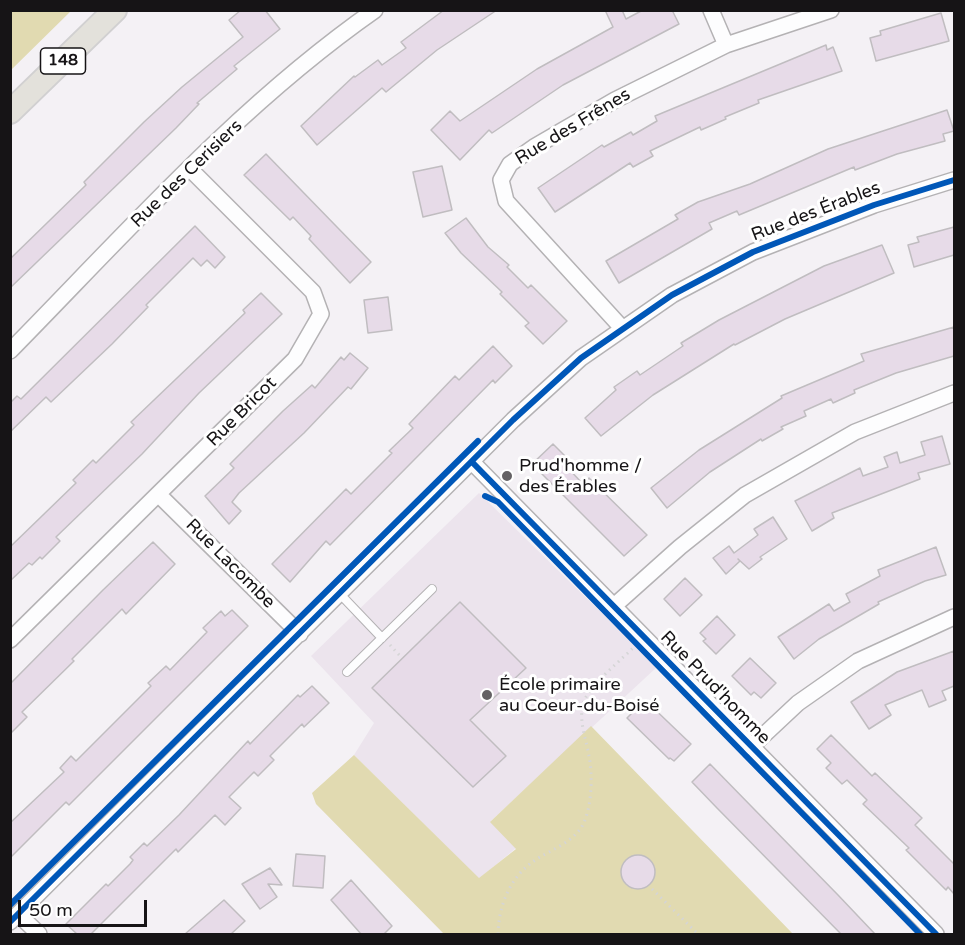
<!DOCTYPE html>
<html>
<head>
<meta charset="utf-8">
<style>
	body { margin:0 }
	#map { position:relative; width:965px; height:945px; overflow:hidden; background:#f4f1f5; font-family:"Varela Round",sans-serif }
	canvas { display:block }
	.frame { position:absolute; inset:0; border:12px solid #161416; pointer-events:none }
	.scale { position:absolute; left:18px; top:900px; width:129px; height:27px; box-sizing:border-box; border:3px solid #161416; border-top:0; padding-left:8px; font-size:18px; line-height:21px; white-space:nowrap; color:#161416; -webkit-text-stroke:4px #fff; paint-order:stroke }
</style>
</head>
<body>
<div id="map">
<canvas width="965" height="945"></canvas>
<div class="frame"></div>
<div class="scale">50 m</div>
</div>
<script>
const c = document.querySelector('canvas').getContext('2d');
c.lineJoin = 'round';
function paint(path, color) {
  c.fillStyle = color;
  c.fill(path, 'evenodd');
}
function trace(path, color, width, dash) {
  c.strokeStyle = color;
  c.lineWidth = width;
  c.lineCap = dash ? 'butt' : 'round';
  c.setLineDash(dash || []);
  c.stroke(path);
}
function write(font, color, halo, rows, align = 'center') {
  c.font = font + ' "Varela Round",sans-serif';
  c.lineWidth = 6;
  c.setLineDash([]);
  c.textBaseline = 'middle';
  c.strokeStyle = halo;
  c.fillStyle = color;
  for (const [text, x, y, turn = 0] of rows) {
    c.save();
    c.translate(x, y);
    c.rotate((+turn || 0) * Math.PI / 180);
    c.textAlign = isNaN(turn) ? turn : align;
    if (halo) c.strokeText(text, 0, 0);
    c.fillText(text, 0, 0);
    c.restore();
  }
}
const built = new Path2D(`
	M479,493L657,667L491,821L516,848L479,879L354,755L374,723L311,656Z`);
const green = new Path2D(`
	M11,10H71V11L11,70Z
	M591,726L793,934H444L316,804L312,793L354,755L479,878L516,849L490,822Z`);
const building = new Path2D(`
	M241,10H265L280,29L234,66L237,69L197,103L199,104L176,128L10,288V259L86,185L84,182L144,122L182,87L243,37L229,20Z
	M444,10H497L437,50L386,92L382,88L317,145L301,126L354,76L355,77L378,60L382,65L406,48L401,42Z
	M605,10H622L626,19L643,10H672L679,24L563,85L492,133L489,130L460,160L431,130L450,111L460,121L537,69L613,27Z
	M941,13L949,41L876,61L870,38L881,35L880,31Z
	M826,45L827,50L833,47L842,71L758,100L759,103L725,117L726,119L701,130L700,127L650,151L653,156L633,167L630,163L555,212L538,188L602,145L604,147L631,132L633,135L657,121L655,116Z
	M947,110L954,131L943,134L945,141L897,154L855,170L854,167L739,215L737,211L709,223L712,229L619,283L606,261L678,219L675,215L698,202L750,184L828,149Z
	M266,154L371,262L350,283L309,239L311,236L293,217L290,220L244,175Z
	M442,166L452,210L423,217L413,172Z
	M466,218L488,247L509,265L507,267L528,288L531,285L567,321L543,344L525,326L529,323L500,294L502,292L461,253L445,233Z
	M195,226L225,257L215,268L207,260L201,266L193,258L146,305L148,307L112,344L51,402L46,397L10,432V403L17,396L21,399Z
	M954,227V255L914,267L908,245L919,242L917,237Z
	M882,245L894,273L785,319L735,345L734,344L653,395L601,436L585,418L616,390L614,387L637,371L640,375L683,346L681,343L719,320L824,266Z
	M261,293L282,314L199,393L142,454L56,537L60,541L42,559L40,557L32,565L29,563L10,581V547L76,483L73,480L93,460L96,463L134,425L131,422L245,313L243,310Z
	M388,297L392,330L368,333L364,300Z
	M954,327V356L896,373L854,390L855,393L833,403L831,399L804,411L806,416L781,427L783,429L762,441L761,439L710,472L667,508L651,488L699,450L782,398L781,396L864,361L861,354Z
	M493,346L512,366L495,383L493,380L330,545L326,541L290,582L272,564L346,489L351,494L392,453L389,451L413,428L409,424L455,376L459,380Z
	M350,353L368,368L351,389L348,387L304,433L239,493L232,502L241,511L229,524L205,496L234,468L230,464L283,411L312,385L315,388L341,357L344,360Z
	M942,436L950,464L918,473L920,479L832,513L834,518L812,531L795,501L860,468L863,476L888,467L884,457L897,452L900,463L925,455L921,442Z
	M553,444L570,461L565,465L583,484L589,478L647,535L624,556L532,464Z
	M773,517L787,539L760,557L762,559L749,569L738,559L740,561L726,574L713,558L729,546L734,553L758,535L754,529Z
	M153,542L175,564L126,614L122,609L72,659L74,661L22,712L27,717L10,734V684L103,590Z
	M936,547L946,575L925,581L878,602L879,604L819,639L794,659L778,637L829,604L834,611L850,602L846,594L880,576L878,570Z
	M685,578L702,595L680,616L664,599Z
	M460,602L526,668L470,720L506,756L473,787L372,688Z
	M232,610L248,626L69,805L66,802L10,858V823L64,772L60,768L71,756L76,761L151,686L148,683L166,666L170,670L207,632L203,628L221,611L225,616Z
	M717,616L735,635L716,654L703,641L706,639L700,633Z
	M954,651V686L942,691L946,700L929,707L922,690L885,705L891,715L869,729L851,702L897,672Z
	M750,658L776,683L761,698L754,692L751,695L732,676Z
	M312,686L329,703L304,727L302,724L270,756L274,760L258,776L254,772L229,797L241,808L225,825L215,815L178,852L176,849L91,934H77L66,924L106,884L108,886L130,864L133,860L130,857L144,843L147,846L179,815L248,741L250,744L298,695L300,697Z
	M645,700L691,744L674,761L670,758L669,759L627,718Z
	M831,735L872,776L875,773L922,818L915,825L954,864V894L948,887L946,890L906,850L909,848L863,804L867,800L847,780L842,784L826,768L831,763L817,749Z
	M710,764L838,895L875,934H841L717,808L692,782Z
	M296,854L325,856L323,888L293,886Z
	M621 872a17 17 0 1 1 34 0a17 17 0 1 1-34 0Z
	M270,868L282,885L268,884L277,897L260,909L242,884Z
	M351,880L392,926L384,934H361L331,900Z
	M224,900L245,921L231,934H185Z`);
const path = new Path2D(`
	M390,645L402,658
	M652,889L698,934
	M498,934C499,903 511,874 540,857C554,849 571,842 581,828C592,811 593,775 589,756C586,738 576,715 586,697C597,679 619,662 634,647`);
const service = new Path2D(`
	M340,594L382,638
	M347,672L432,589`);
const minor = new Path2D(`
	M711,10L726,45
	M622,328L506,201L501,180L510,164L534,147L615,100L726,45L831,10
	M10,351C126,233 239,105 375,10
	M472,462L936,934
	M159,495L300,634
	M614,606L680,547L745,495L855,432L954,393
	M10,640L295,359L321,314L313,292L190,169
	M751,747L798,703L858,661L954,617
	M19,915L39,934
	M10,922L513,420L581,358L672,295L753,252L874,205L954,180`);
const primary = new Path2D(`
	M10,112L115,10`);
const cycleway = new Path2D(`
	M472,462L936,934
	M485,496L498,502L920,934
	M10,905L478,441
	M10,922L513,420L581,358L672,295L753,252L874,205L954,180`);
const markers = [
	[507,476,6,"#646164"],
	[487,695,6,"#646164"]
];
const shields = [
	[63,61,45]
];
const shieldNames = [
	["148",63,61]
];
const streetNames = [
	["Rue des Frênes",573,127,-31],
	["Rue des Cerisiers",187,174,-44],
	["Rue des Érables",816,212,-21],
	["Rue Bricot",242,412,-45],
	["Rue Lacombe",230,564,45],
	["Rue Prud'homme",715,688,46]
];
const poiNames = [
	["Prud'homme /",519,466],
	["des Érables",519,487],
	["École primaire",499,685],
	["au Coeur‑du‑Boisé",499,706]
];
paint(built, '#ece4ed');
paint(green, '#e1dab1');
paint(building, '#e7dbe8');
trace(building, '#c0bdc0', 1.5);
trace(service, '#b4b2b4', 10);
trace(minor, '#b4b2b4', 18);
trace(primary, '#d1d0d1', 26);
trace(path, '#d5d5d6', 3, [1.5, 4.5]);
trace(service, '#fdfdfe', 8);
trace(minor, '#fdfdfe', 15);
trace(primary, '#e3e1db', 22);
trace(cycleway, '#0057b8', 6);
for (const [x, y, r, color] of markers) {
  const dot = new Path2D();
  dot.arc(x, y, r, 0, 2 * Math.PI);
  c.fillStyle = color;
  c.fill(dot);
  trace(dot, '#fff', 2);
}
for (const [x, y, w] of shields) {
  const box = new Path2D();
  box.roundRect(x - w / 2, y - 13, w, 26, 4.5);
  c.fillStyle = '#fff';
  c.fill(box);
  trace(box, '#161416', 1.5);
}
write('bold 16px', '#161416', null, shieldNames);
write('18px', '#161416', '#fff', streetNames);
write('18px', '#161416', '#fff', poiNames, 'left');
</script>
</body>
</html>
